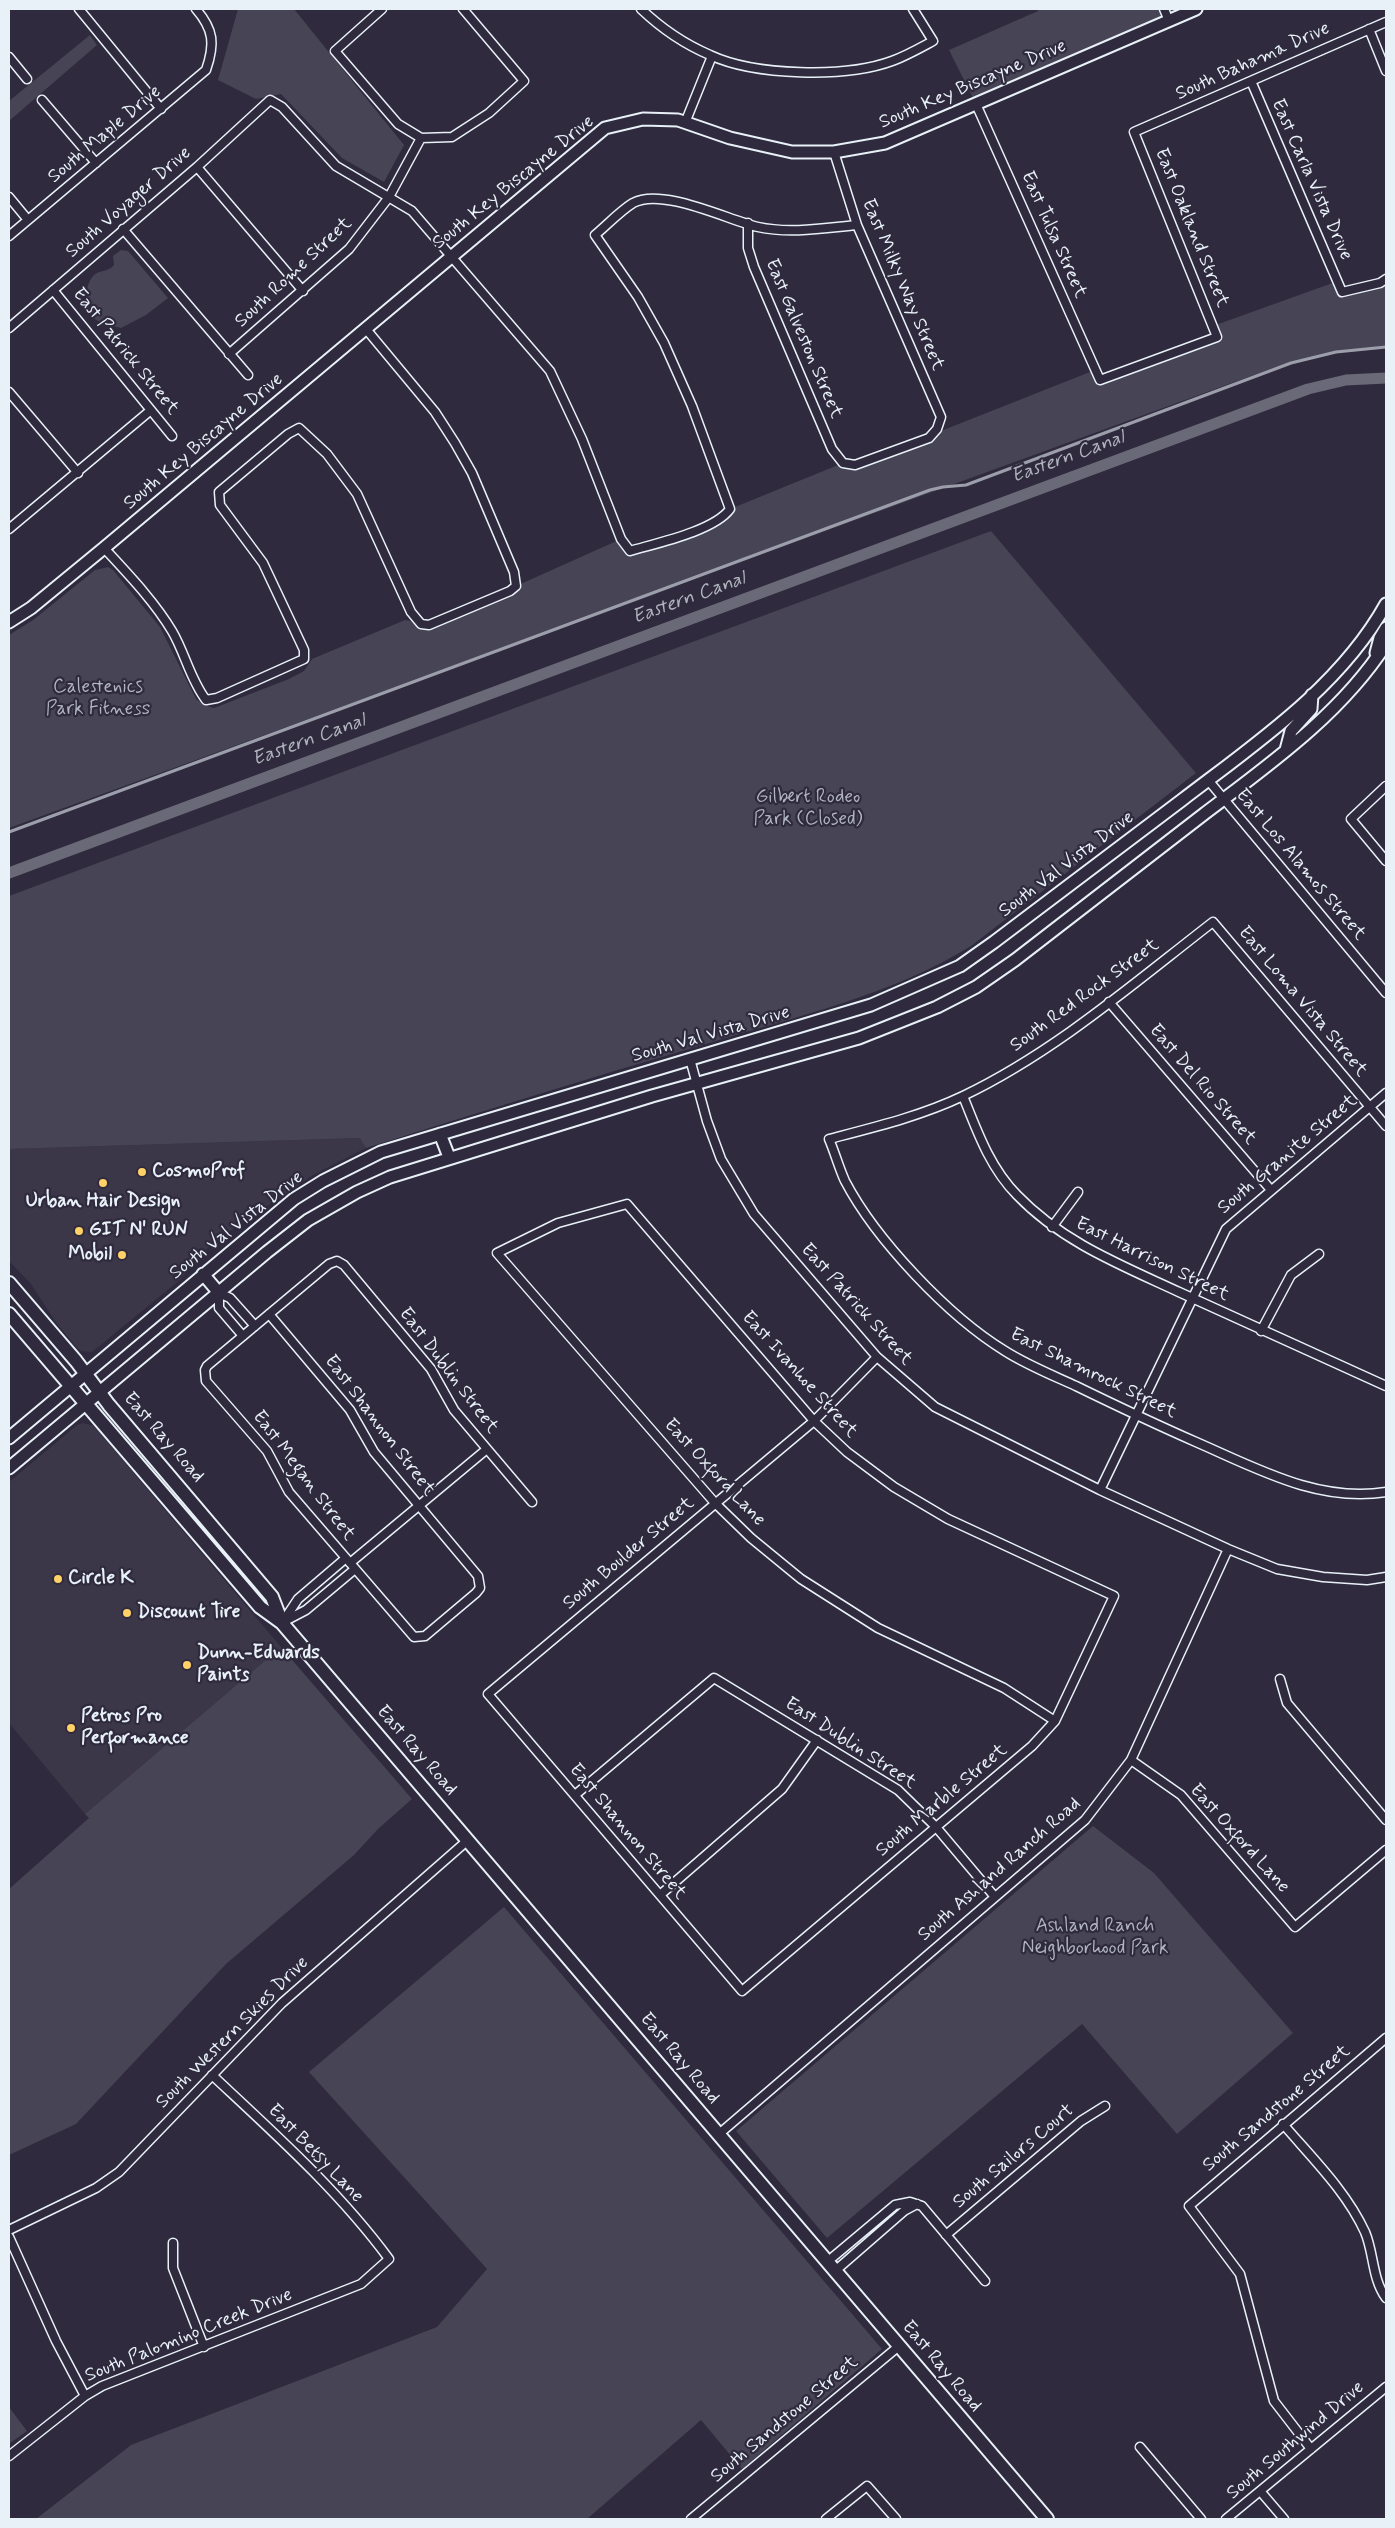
<!DOCTYPE html>
<html>
<head>
<meta charset="utf-8">
<style>
	body { margin:0 }
	#map { position:relative; width:1395px; height:2528px; overflow:hidden; background:#2f2a3d; font-family:Mynerve,sans-serif }
	canvas { display:block }
	.frame { position:absolute; inset:0; border:10px solid #e8f1f8; pointer-events:none }
</style>
</head>
<body>
<div id="map">
<canvas width="1395" height="2528"></canvas>
<div class="frame"></div>
</div>
<script>
const c = document.querySelector('canvas').getContext('2d');
c.lineJoin = 'round';
function paint(path, color) {
  c.fillStyle = color;
  c.fill(path, 'evenodd');
}
function trace(path, color, width, dash) {
  c.strokeStyle = color;
  c.lineWidth = width;
  c.lineCap = dash ? 'butt' : 'round';
  c.setLineDash(dash || []);
  c.stroke(path);
}
function write(font, color, halo, rows, align = 'center') {
  c.font = font + ' Mynerve,sans-serif';
  c.lineWidth = 4.5;
  c.setLineDash([]);
  c.textBaseline = 'middle';
  c.strokeStyle = halo;
  c.fillStyle = color;
  for (const [text, x, y, turn = 0] of rows) {
    c.save();
    c.translate(x, y);
    c.rotate((+turn || 0) * Math.PI / 180);
    c.textAlign = isNaN(turn) ? turn : align;
    if (halo) c.strokeText(text, 0, 0);
    c.fillText(text, 0, 0);
    c.restore();
  }
}
const built = new Path2D(`
	M361,1138L366,1148L313,1175L220,1238L203,1252L181,1279L92,1352L81,1351L77,1348L55,1321L31,1284L9,1261V1149Z
	M83,1423L94,1426L281,1647L85,1814L9,1723V1482L77,1425Z`);
const green = new Path2D(`
	M238,9H294L404,145L384,182L342,158L281,94L256,99L218,80Z
	M1038,9H1196L976,104L949,50L1038,11Z
	M90,35L97,45L9,121V101Z
	M121,250L128,251L168,298L146,315L121,328C114,326 104,325 98,321C83,313 83,286 94,275C99,270 109,272 114,265L113,256Z
	M1386,279V348L1347,350L1284,364L9,828V635L33,620L95,570L108,567L113,570L160,627L196,699L204,705L214,708L289,679L304,671L312,659L405,620L429,625L621,539L630,551L703,528L730,509L843,463L855,465L1095,370L1100,380L1217,337L1213,326L1338,281L1343,292Z
	M991,531L1196,773L971,946C890,996 797,1016 706,1044C593,1077 479,1112 366,1148L360,1138L9,1149V896Z
	M281,1647L412,1799L378,1829L354,1855L226,1964L76,2124L9,2155V1889L89,1818L85,1814Z
	M1093,1826L1154,1873L1293,2033L1177,2134L1082,2024L827,2238L736,2131Z
	M504,1907L882,2349L742,2469L701,2420L587,2519H36L131,2445L437,2327L487,2269L309,2072Z
	M9,2407L27,2431L9,2444Z`);
const stream = new Path2D(`
	M9,832L930,490L943,487L966,485L1291,363L1336,352L1386,347`);
const canal = new Path2D(`
	M9,873L1308,389L1346,380L1386,378`);
const street = new Path2D(`
	M79,9L161,109
	M382,9L335,51L398,124L421,138
	M641,9C661,28 684,44 710,55C755,76 846,78 892,61C906,56 920,48 933,41L913,9
	M1164,9L1169,21
	M1369,29L1386,71
	M9,57L27,79
	M1251,81L1342,292L1380,283L1386,279
	M42,100L96,163
	M976,104L1100,380L1217,337L1134,132L1386,22
	M685,123L712,56
	M421,138L452,137L489,113L524,81L463,9
	M197,167L303,291
	M9,197L28,220
	M748,223V248L754,267L832,449L843,463L855,465L929,438L937,429L941,417L857,225L834,152
	M123,229L248,375
	M9,236L206,70C215,44 214,30 196,9
	M53,290L172,436
	M9,328L197,167L270,100L282,107L336,166L412,211L550,371L582,439L621,539L630,551C657,543 714,531 730,509L692,406L664,343L638,297L595,235C607,225 620,211 633,203C662,187 728,220 758,227C790,234 825,228 857,225
	M229,354L349,249L389,197L421,138
	M9,392L78,473
	M9,529L151,410
	M104,548C128,574 154,601 172,631C185,653 190,679 206,700L217,698L304,659V650L263,563L220,505L219,492L288,434L299,428L327,454L357,494L411,612L421,624L429,625L510,591L516,586L514,572L472,473L455,443L435,412L366,329
	M1208,780L1386,993
	M1386,786L1351,819L1386,861
	M1109,1002L1271,1190
	M690,1059L707,1121L721,1159L754,1214L877,1357L935,1407L1100,1490L1228,1549L1277,1569L1323,1577L1367,1580L1386,1577
	M963,1096C977,1131 990,1168 1017,1195C1062,1242 1121,1265 1179,1292C1248,1324 1317,1355 1386,1386
	M1386,1126L1213,922C1134,983 1055,1052 963,1096C921,1116 875,1127 829,1139C835,1153 839,1168 845,1181C876,1240 948,1316 1005,1351C1027,1365 1052,1375 1076,1386C1115,1405 1155,1424 1196,1442C1256,1468 1318,1503 1386,1492
	M1052,1227L1078,1192
	M269,1314L350,1410L374,1452L478,1576L480,1588L476,1593L425,1636L414,1637L289,1492L267,1451L206,1381L205,1370L207,1366L329,1264L337,1261L344,1265L431,1369L454,1410L532,1502
	M1261,1331L1291,1275L1319,1254
	M243,1336L219,1308V1293L230,1298L255,1326
	M877,1357L814,1421L488,1694L742,1991L1032,1746L1055,1721L1114,1596L948,1519L894,1487L847,1452L814,1421L627,1204L558,1223L497,1253L715,1503L751,1538L801,1579L878,1628L1004,1688L1055,1721
	M1100,1490L1226,1229L1386,1093
	M350,1563L487,1449
	M283,1622L306,1610L355,1569
	M282,1623L298,1599L346,1558
	M1280,1679L1287,1703L1386,1820
	M1131,1760L1181,1795L1295,1927L1386,1850
	M575,1795L714,1678L898,1790L936,1827L995,1897
	M660,1895L782,1789L817,1740
	M1283,2124C1313,2159 1346,2191 1365,2232C1374,2253 1372,2279 1386,2298
	M719,2134L1085,1820L1131,1760L1228,1549
	M9,2230L96,2188L119,2172L282,2003L468,1840
	M946,2235L1081,2121L1105,2106
	M9,2237L56,2341L85,2396
	M173,2243V2268L204,2347
	M827,2262L895,2205L910,2202L922,2206L985,2281
	M835,2271L904,2211L917,2204
	M1140,2447L1201,2519
	M1311,2449L1274,2401L1240,2274L1189,2206L1386,2038
	M9,2456L85,2396L102,2386L361,2284L389,2259C339,2191 274,2133 212,2075
	M1261,2492L1284,2519
	M691,2519L899,2346
	M826,2519L867,2486L896,2519
	M1226,2519L1386,2387`);
const secondary = new Path2D(`
	M9,622L31,608L104,548L605,128L643,119L678,120L730,138L792,152H834L885,143L1196,9
	M1376,653L1380,638L1386,628
	M1286,750L1291,731L1311,709L1312,695
	M440,1134L449,1157
	M203,1274L219,1293
	M9,1438L294,1199L323,1181L381,1152L871,1005L960,966L994,942C1057,895 1119,847 1182,800C1255,744 1340,687 1386,604
	M9,1468L267,1252L308,1220L357,1192L390,1177L652,1096L859,1038L937,1007L976,987L1015,960C1078,912 1141,863 1204,814C1270,764 1341,714 1386,644`);
const primary = new Path2D(`
	M9,1283L76,1361L109,1405L272,1597L282,1623
	M9,1314L260,1607L282,1623L1047,2519`);
const markers = [
	[142,1172,5,"#ffd166"],
	[103,1183,5,"#ffd166"],
	[79,1231,5,"#ffd166"],
	[122,1255,5,"#ffd166"],
	[58,1579,5,"#ffd166"],
	[127,1613,5,"#ffd166"],
	[187,1665,5,"#ffd166"],
	[71,1728,5,"#ffd166"]
];
const streetNames = [
	["South Bahama Drive",1253,62,-24],
	["South Key Biscayne Drive",973,85,-23],
	["South Maple Drive",105,135,-40],
	["East Carla Vista Drive",1311,180,66],
	["South Key Biscayne Drive",514,183,-39],
	["South Voyager Drive",129,203,-41],
	["East Oakland Street",1191,228,68],
	["East Tulsa Street",1053,235,66],
	["South Rome Street",294,273,-43],
	["East Milky Way Street",902,285,67],
	["East Galveston Street",803,339,67],
	["East Patrick Street",125,352,51],
	["South Key Biscayne Drive",204,442,-40],
	["South Val Vista Drive",1067,865,-37],
	["East Los Alamos Street",1300,865,50],
	["South Red Rock Street",1085,996,-36],
	["East Loma Vista Street",1302,1002,50],
	["South Val Vista Drive",711,1035,-16],
	["East Del Rio Street",1202,1085,49],
	["South Granite Street",1288,1155,-40],
	["South Val Vista Drive",237,1226,-38],
	["East Harrison Street",1152,1260,26],
	["East Patrick Street",856,1305,48],
	["East Dublin Street",448,1371,53],
	["East Shamrock Street",1093,1374,26],
	["East Ivanhoe Street",799,1375,48],
	["East Shannon Street",379,1426,53],
	["East Ray Road",163,1438,49],
	["East Oxford Lane",714,1473,47],
	["East Megan Street",303,1476,53],
	["South Boulder Street",629,1554,-40],
	["East Dublin Street",850,1744,33],
	["East Ray Road",416,1751,49],
	["South Marble Street",942,1801,-40],
	["East Shannon Street",627,1832,50],
	["East Oxford Lane",1239,1839,48],
	["South Ashland Ranch Road",1000,1870,-41],
	["South Western Skies Drive",233,2033,-45],
	["East Ray Road",679,2059,50],
	["South Sandstone Street",1277,2109,-40],
	["East Betsy Lane",315,2154,46],
	["South Sailors Court",1014,2157,-40],
	["South Palomino Creek Drive",189,2336,-22],
	["East Ray Road",941,2367,50],
	["South Sandstone Street",785,2420,-40],
	["South Southwind Drive",1296,2441,-40]
];
const parkNames = [
	["Calestenics",98,688],
	["Park Fitness",98,710],
	["Gilbert Rodeo",808,798],
	["Park (Closed)",808,820],
	["Ashland Ranch",1095,1927],
	["Neighborhood Park",1095,1949]
];
const poiNames = [
	["CosmoProf",152,1172],
	["Urban Hair Design",103,1202,"center"],
	["GIT N' RUN",89,1231],
	["Mobil",112,1255,"right"],
	["Circle K",68,1579],
	["Discount Tire",137,1613],
	["Dunn-Edwards",197,1654],
	["Paints",197,1676],
	["Petros Pro",81,1717],
	["Performance",81,1739]
];
const waterNames = [
	["Eastern Canal",1068,458,-20],
	["Eastern Canal",689,599,-20],
	["Eastern Canal",309,741,-20]
];
paint(built, '#3b3749');
paint(green, '#464455');
trace(stream, '#9c9fab', 3);
trace(canal, '#696978', 11);
trace(street, '#e8f1f8', 11);
trace(secondary, '#e8f1f8', 15);
trace(primary, '#e8f1f8', 16);
trace(street, '#2f2a3d', 8);
trace(secondary, '#2f2a3d', 11);
trace(primary, '#2f2a3d', 12);
for (const [x, y, r, color] of markers) {
  const dot = new Path2D();
  dot.arc(x, y, r, 0, 2 * Math.PI);
  c.fillStyle = color;
  c.fill(dot);
  trace(dot, '#2f2a3d', 2);
}
write('19px', '#e8f1f8', '#2f2a3d', streetNames);
write('19px', '#afb4bf', '#2f2a3d', parkNames);
write('bold 19px', '#e8f1f8', '#2f2a3d', poiNames, 'left');
write('italic 20px', '#afb4be', '#2f2a3d', waterNames);
</script>
</body>
</html>
